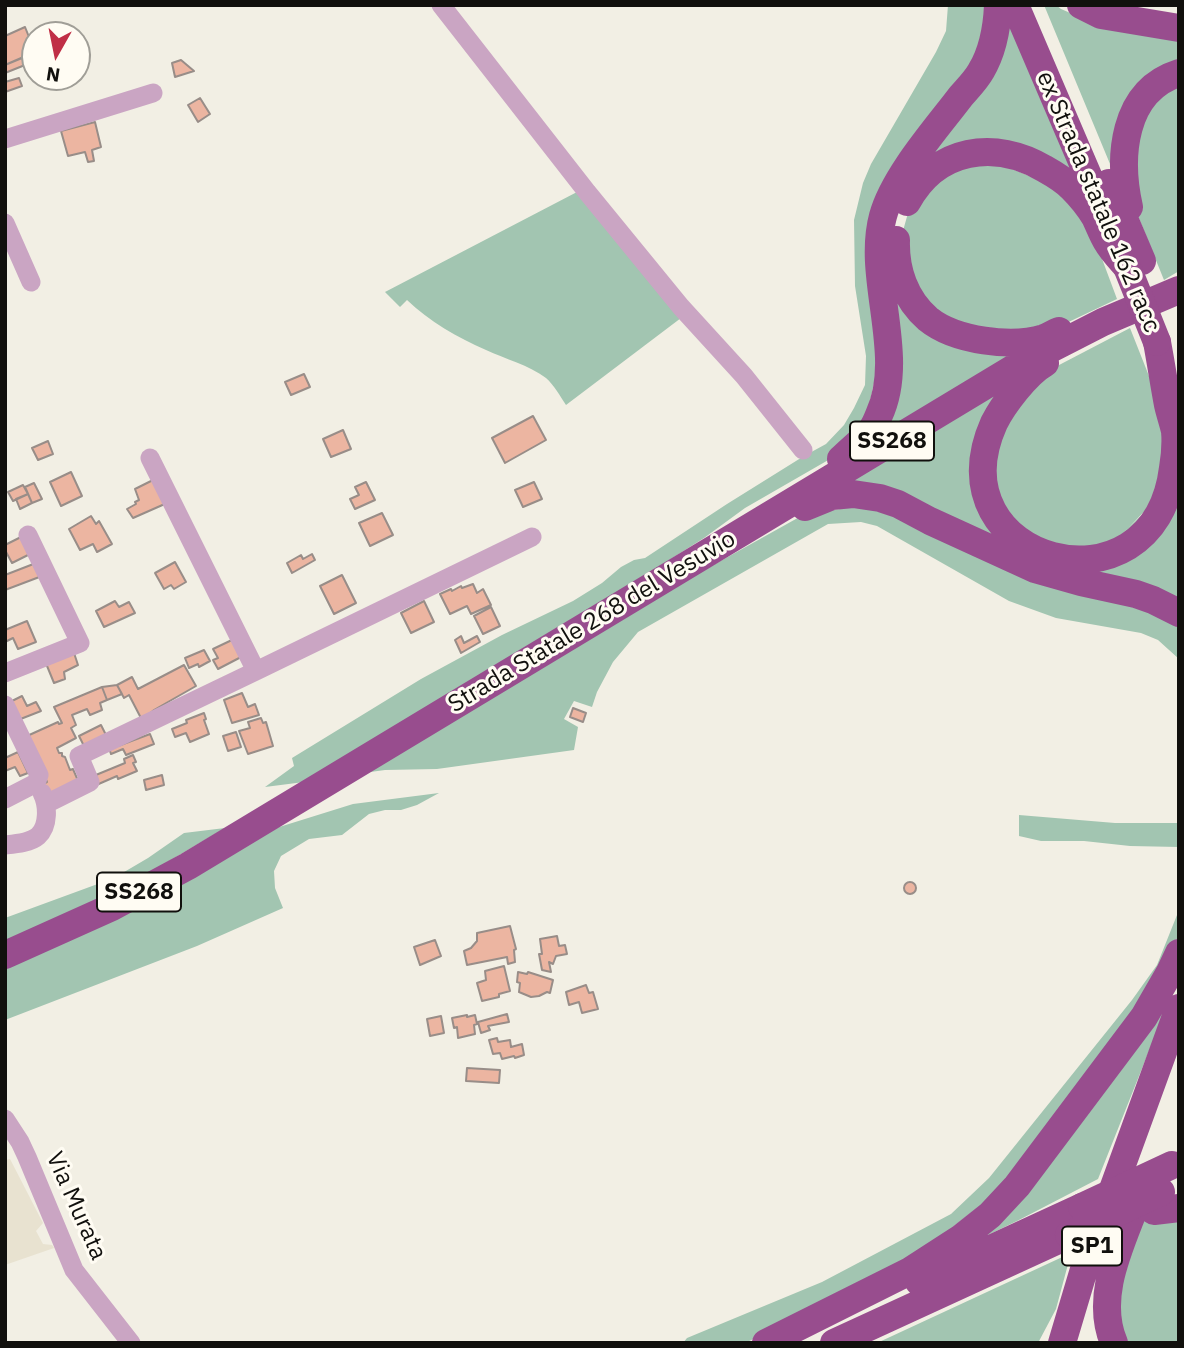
<!DOCTYPE html>
<html>
<head>
<meta charset="utf-8">
<style>
	body { margin:0 }
	#map { position:relative; width:1184px; height:1348px; overflow:hidden; background:#f2efe4; font-family:"IBM Plex Sans",sans-serif }
	canvas { display:block }
	.frame { position:absolute; inset:0; border:7px solid #11100d; pointer-events:none }
	.north { position:absolute; left:21px; top:21px; width:70px; height:70px; box-sizing:border-box; background:#fffcf3; border:2px solid #a09e97; border-radius:50%; rotate:189deg; font-size:19px; font-weight:700; line-height:28px; text-align:center; color:#11100d }
	.north::after { content:''; display:block; margin:auto; width:24px; height:32px; background:#c02f46; clip-path:polygon(50% 0,100% 100%,50% 72%,0 100%) }
</style>
</head>
<body>
<div id="map">
<canvas width="1184" height="1348"></canvas>
<div class="frame"></div>
<div class="north">N</div>
</div>
<script>
const c = document.querySelector('canvas').getContext('2d');
c.lineJoin = 'round';
function paint(path, color) {
  c.fillStyle = color;
  c.fill(path, 'evenodd');
}
function trace(path, color, width, dash) {
  c.strokeStyle = color;
  c.lineWidth = width;
  c.lineCap = dash ? 'butt' : 'round';
  c.setLineDash(dash || []);
  c.stroke(path);
}
function write(font, color, halo, rows, align = 'center') {
  c.font = font + ' "IBM Plex Sans",sans-serif';
  c.lineWidth = 6;
  c.setLineDash([]);
  c.textBaseline = 'middle';
  c.strokeStyle = halo;
  c.fillStyle = color;
  for (const [text, x, y, turn = 0] of rows) {
    c.save();
    c.translate(x, y);
    c.rotate((+turn || 0) * Math.PI / 180);
    c.textAlign = isNaN(turn) ? turn : align;
    if (halo) c.strokeText(text, 0, 0);
    c.fillText(text, 0, 0);
    c.restore();
  }
}
const built = new Path2D(`
	M10,1159L43,1223L36,1231L43,1244L52,1245L54,1248L5,1265V1160Z`);
const green = new Path2D(`
	M948,5H988L977,57L884,185L879,360L866,420L837,455L745,508L704,538L628,586L304,782L265,787L294,766L292,758L421,679L502,635L573,601L602,583L621,567L634,560L645,558L727,504L804,456L826,444L844,425L854,408L865,385L866,356L855,286L854,220L863,183L871,164L936,52L946,31Z
	M1044,5H1056L1061,9L1082,18L1179,35V65L1173,67L1115,176Z
	M1003,18L1008,21L1081,192C1060,164 1031,146 995,145C972,144 949,150 930,163C908,179 891,202 887,228C880,273 909,325 950,342C971,351 997,352 1019,350L1020,352L871,442C885,418 894,393 895,365C896,348 892,333 889,316C882,271 877,231 898,189L982,77L996,46L1001,20Z
	M1179,81V271L1164,280L1138,216L1132,188L1141,116Z
	M988,159L1056,187L1092,232L1117,299L1056,328L1034,333L949,323L911,289L901,238L908,213L930,182Z
	M577,192L681,318L566,405C560,396 554,385 546,378C529,365 505,359 486,350C458,338 429,321 407,300L400,307L385,292Z
	M1130,328L1164,414L1162,493L1110,547L1048,548L1000,507L992,445L1038,376Z
	M1010,384L984,509L1089,566L1179,479V604L842,483Z
	M865,505L1148,606L1179,623V659L1158,640L1141,633L1056,618L1009,601L877,526L861,522L828,524L638,632L613,662L597,692L592,707L574,701L564,719L578,727L574,750L437,769L385,770L363,773L640,606L803,515Z
	M439,793L417,805L401,810H385L369,814L342,835L309,839L281,856L274,871L275,888L283,908L197,946L5,1020V965L260,833L353,804Z
	M1019,815L1115,823H1179V847L1130,846L1084,841H1041L1019,836Z
	M225,828L103,900L5,943V918L114,878L148,858L184,833Z
	M1179,910V939L1165,969L1007,1185L897,1270L745,1343H683L687,1338L822,1282L951,1214L989,1178L1132,1000L1157,965Z
	M1176,983L1098,1179L1017,1221L963,1247Z
	M1179,1213V1343H1123L1112,1308L1134,1225L1152,1218Z
	M1071,1253L1056,1309L1038,1343H877Z`);
const building = new Path2D(`
	M25,27L35,52L5,65V36Z
	M22,58L25,65L5,73V65Z
	M181,60L194,71L175,77L172,63Z
	M19,78L22,86L5,92V82Z
	M200,98L210,114L198,122L188,105Z
	M95,122L101,147L92,150L94,161L88,162L85,152L68,156L61,131Z
	M304,374L310,387L291,395L285,382Z
	M533,416L546,440L505,463L492,438Z
	M343,430L351,449L331,457L323,439Z
	M48,441L53,454L38,460L32,448Z
	M71,472L82,496L61,506L50,482Z
	M155,479L167,503L133,518L127,509L136,504L135,502L139,500L135,489Z
	M366,482L375,500L355,509L350,499L359,495L355,487Z
	M534,482L542,499L523,507L515,490Z
	M34,483L42,499L32,503L25,487Z
	M23,485L28,494L13,501L8,492Z
	M28,494L32,503L20,509L16,499Z
	M382,513L393,535L370,546L359,523Z
	M91,516L96,524L99,521L112,544L97,552L93,544L80,550L69,529Z
	M21,537L30,554L12,563L5,550V545Z
	M312,554L315,560L292,573L287,563L301,555L303,559Z
	M175,562L186,582L174,589L171,585L164,589L155,573Z
	M36,563L42,576L5,590V575Z
	M342,575L356,603L334,614L320,586Z
	M473,584L477,593L483,589L491,605L471,614L467,606L450,614L440,594L451,589L452,591L461,586L462,588Z
	M115,601L119,607L129,602L135,613L104,627L96,611Z
	M424,601L434,622L411,633L401,613Z
	M491,607L500,626L483,634L474,616Z
	M27,621L36,642L18,649L13,638L5,642V630Z
	M461,636L464,643L477,636L480,642L461,653L455,640Z
	M234,639L243,656L218,669L213,660L218,658L213,649Z
	M73,650L78,665L64,672L65,679L54,683L45,661Z
	M204,650L210,661L199,667L198,664L189,668L185,658Z
	M184,665L196,686L154,710L142,720L129,695L124,698L117,685L132,677L138,689Z
	M117,685L122,694L107,700L102,687Z
	M102,687L107,700L100,703L102,710L90,715L87,709L72,715L76,725L71,728L76,738L57,748L59,753H62V756L65,757L70,770L73,769L79,783L47,797L41,785L47,782L27,736L58,722L59,724L62,723L54,707Z
	M242,693L248,707L255,704L259,715L232,723L224,700Z
	M22,696L27,706L36,702L41,711L18,720L12,701Z
	M573,708L586,713L583,722L570,717Z
	M204,713L206,719L204,720L209,734L190,742L186,733L175,737L172,729L187,723L186,720Z
	M261,718L263,723L266,722L273,746L248,754L239,731L250,728L248,722Z
	M101,725L107,737L85,748L79,736Z
	M236,732L241,747L228,751L223,736Z
	M150,734L154,744L126,755L123,749L111,754L108,745L118,746Z
	M18,752L28,773L20,776L15,767L5,771V758Z
	M133,755L136,762L133,763L137,771L118,779L117,776L94,786L91,777L125,763L124,759Z
	M162,775L164,785L146,790L144,780Z
	M904 888a6 6 0 1 1 12 0a6 6 0 1 1-12 0Z
	M510,926L516,949L514,950L515,962L508,964L507,957L467,965L464,951L471,948L477,941V933Z
	M557,936L559,946L565,945L567,954L556,956L553,964L549,962L551,972L542,970L539,954H542L540,939Z
	M435,940L441,956L420,965L414,947Z
	M504,966L510,991L499,994V997L482,1001L477,983L486,980L485,971Z
	M518,972L527,974L528,972L553,980L550,993L547,992L539,996L531,997L519,992L520,983L517,982Z
	M586,985L589,993L593,992L598,1009L582,1013L579,1002L569,1005L566,992Z
	M507,1014L509,1022L488,1026L490,1030L481,1033L478,1022Z
	M467,1015V1017L475,1015L477,1024L474,1025L475,1034L458,1038L457,1027L454,1028L452,1018Z
	M441,1016L444,1033L430,1036L427,1019Z
	M497,1038L498,1042L510,1040L511,1047L522,1044L524,1055L515,1058L514,1056L502,1059L500,1053L493,1054L489,1040Z
	M467,1068L500,1070L499,1083L466,1081Z`);
const minor = new Path2D(`
	M441,5L587,192L681,307L744,376L803,450
	M5,139L153,93
	M5,223L31,282
	M256,671L532,537
	M5,673L80,643L28,535
	M5,705L39,775L36,783L5,799
	M46,804L90,782L79,756L256,671L150,458
	M5,845C15,844 30,843 38,836C49,826 48,805 42,793
	M5,1119L20,1142L27,1157L74,1270L131,1343`);
const highway = new Path2D(`
	M1015,5L1104,213
	M1081,5L1101,15L1179,28
	M1109,183L1142,261
	M907,202C936,148 995,139 1045,169C1054,174 1064,180 1072,188C1080,196 1089,207 1095,217C1099,225 1102,234 1107,242C1112,251 1120,259 1127,267
	M1129,207C1118,158 1122,91 1179,73
	M896,240C895,270 905,299 928,319C955,341 1012,348 1044,338C1049,336 1054,333 1059,331
	M1045,363C1027,373 1003,405 994,423C931,563 1154,623 1173,468C1175,456 1176,442 1175,431C1173,422 1170,414 1168,405C1164,384 1161,363 1157,342
	M841,459C851,449 863,440 872,429C875,425 877,420 879,415C907,355 866,278 883,216C894,176 936,129 961,96C968,88 976,80 981,71C993,51 997,28 998,5
	M805,507L832,496L853,494L880,498L898,504L930,521L1035,569L1081,582L1136,594L1153,600L1179,613
	M5,955L112,907L188,866L1019,365L1103,322L1179,290
	M1154,1211L1179,1208
	M919,1282L1082,1207
	M766,1343L910,1271L961,1238L990,1215L1017,1186L1144,1017L1170,972L1179,953
	M834,1343L1069,1235
	M1062,1343L1085,1266L1179,1008
	M1114,1343C1097,1303 1114,1260 1129,1222C1133,1211 1140,1199 1142,1187`);
const highwayBridge = new Path2D(`
	M1127,267L1157,342
	M1082,1207L1172,1165
	M1069,1235L1161,1192`);
const shields = [
	[892,441,84],
	[139,892,84],
	[1092,1246,60]
];
const shieldNames = [
	["SS268",892,441],
	["SS268",139,892],
	["SP1",1092,1246]
];
const streetNames = [
	["ex Strada statale 162 racc",1098,202,67],
	["Strada Statale 268 del Vesuvio",592,622,-31],
	["Via Murata",76,1206,66]
];
paint(built, '#e8e2d0');
paint(green, '#a2c5b1');
paint(building, '#ecb5a1');
trace(building, '#988d88', 2);
trace(minor, '#caa5c3', 19);
trace(highway, '#984d8e', 28);
trace(highwayBridge, '#984d8e', 28);
for (const [x, y, w] of shields) {
  const box = new Path2D();
  box.roundRect(x - w / 2, y - 19.5, w, 39, 5);
  c.fillStyle = '#fffcf3';
  c.fill(box);
  trace(box, '#11100d', 2);
}
write('bold 23px', '#11100d', null, shieldNames);
write('24px', '#11100d', '#fffcf3', streetNames);
</script>
</body>
</html>
